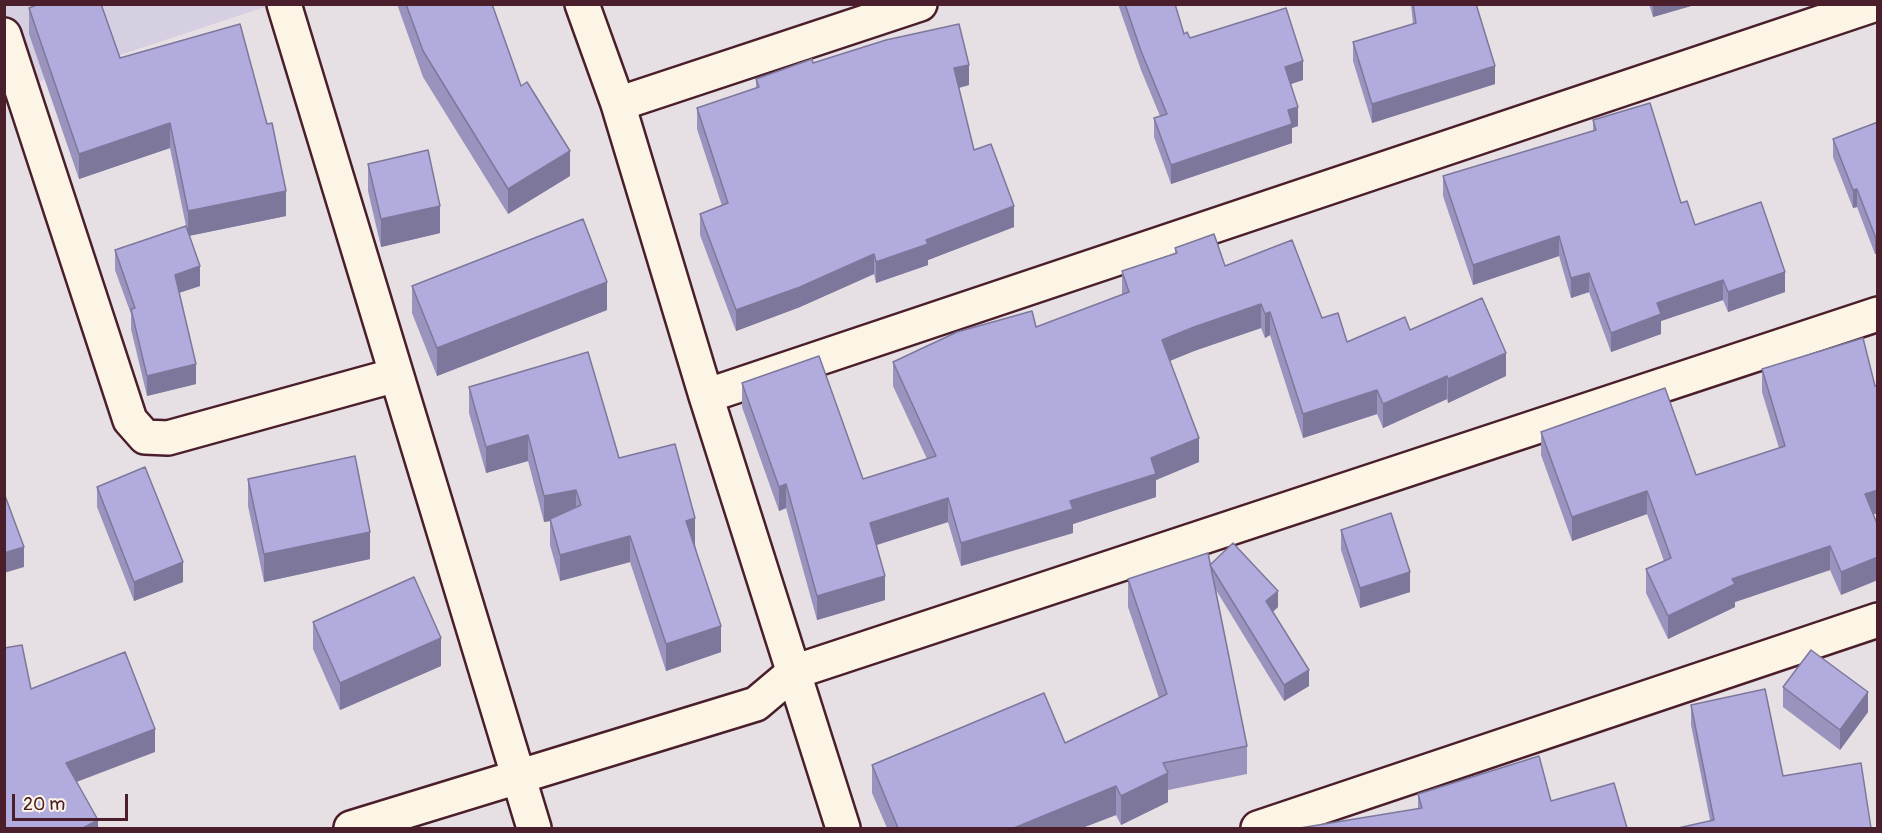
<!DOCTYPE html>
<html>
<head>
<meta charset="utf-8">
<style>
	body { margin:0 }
	#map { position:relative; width:1882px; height:833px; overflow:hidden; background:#e6dfe3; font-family:Pangolin,sans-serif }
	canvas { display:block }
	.frame { position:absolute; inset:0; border:6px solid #4a1f2b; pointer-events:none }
	.scale { position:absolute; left:12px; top:794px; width:116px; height:27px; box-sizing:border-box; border:3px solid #4a1f2b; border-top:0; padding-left:8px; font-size:18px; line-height:21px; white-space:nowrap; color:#4a1f2b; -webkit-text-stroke:4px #fcf5e5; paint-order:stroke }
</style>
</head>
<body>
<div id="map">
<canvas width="1882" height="833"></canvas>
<div class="frame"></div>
<div class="scale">20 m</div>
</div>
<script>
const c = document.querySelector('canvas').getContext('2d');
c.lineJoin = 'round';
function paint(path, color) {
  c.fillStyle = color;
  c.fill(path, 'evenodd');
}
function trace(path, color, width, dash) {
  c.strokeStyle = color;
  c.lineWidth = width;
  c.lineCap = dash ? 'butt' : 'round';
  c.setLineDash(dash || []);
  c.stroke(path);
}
const built = new Path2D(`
	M5,4L271,5L5,93Z`);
const minor = new Path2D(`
	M284,4L534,828
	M582,4L618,104L706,396L843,828
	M4,35L130,420L145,437L168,438L396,375
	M618,104L920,4
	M706,396L1876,4
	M351,828L756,704L794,672L1878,314
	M1258,828L1878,620`);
const wall = new Path2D(`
	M397,4H492L521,86L570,176L508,214L423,77Z
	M1118,4H1175L1184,34L1190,38L1303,80L1291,84L1298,126L1292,128V143L1171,184L1154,137V118L1160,116L1141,70Z
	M1411,4H1476L1495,84L1372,123L1353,61V42L1413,24Z
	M1649,4H1698L1653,17Z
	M29,8L120,58L286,216L189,236L200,286L179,293L196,384L147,396L131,329V314L115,270V250L186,226L170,148L79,179L29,34Z
	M813,63L969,85L959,88L974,150L1014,227L928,260V265L876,283L874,274L800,307L736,331L700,235V214L722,206L697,129V108L756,88V79Z
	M1593,120L1681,203L1695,225L1785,292L1728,312L1723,300L1661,321V334L1611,352L1589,292L1571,298L1559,256L1473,285L1443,196V176L1593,131Z
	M1878,122V254H1875L1857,207L1853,208L1833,157V139Z
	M368,164L440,233L381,247L368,191Z
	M1175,248L1225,266L1322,318L1347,342L1410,330L1506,376L1448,403L1447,399L1383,428L1377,414L1303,438L1270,335L1265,338L1261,328L1194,351L1170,361L1199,462L1156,480V497L1073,524V533L961,566L948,522L877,545L885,600L817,620L786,508L779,511L742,407V383L863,479L927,459L893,386V362L1036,327L1122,295V271L1175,253Z
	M412,286L607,310L437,376L412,313Z
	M1762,369L1878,513L1873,514L1841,595L1830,570L1735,602V607L1668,639L1646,593V569L1664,561L1647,514L1572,541L1541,455V432L1696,475L1779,448L1762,392Z
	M469,387L619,458L695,544L721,652L666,671L630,562L560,581L550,545V521L544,522L528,461L486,473L469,413Z
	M248,479L370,559L264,582L248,506Z
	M97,487L183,582L134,601L97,507Z
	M1341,530L1410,592L1360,608L1341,550Z
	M1210,565L1278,607L1273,612L1309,686L1284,701L1216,590L1247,746V774L1168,790V802L1121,825L1116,815L1082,828H887L872,793V765L1065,743L1159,698L1128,607V579Z
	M313,622L441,666L340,710L313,649Z
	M1783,687L1868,712L1840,750L1783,707Z
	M1691,705L1783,776L1871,828L1710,820L1691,725Z
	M1418,794L1551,801L1418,808Z`);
const shadedWall = new Path2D(`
	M1653,4H1698L1653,17Z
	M1303,61V80L1285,86V67Z
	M969,65V85L954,89V68Z
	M1495,66V84L1372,123V104Z
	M1298,107V126L1292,128V143L1171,184V165L1288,110Z
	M170,123V148L79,179V154Z
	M570,151V176L508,214V189Z
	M1857,189V207L1853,208V190Z
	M286,191V216L188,236V211Z
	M440,206V233L381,247V219Z
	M1014,206V227L928,260V265L876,283V262L926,240Z
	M1559,236V256L1473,285V265Z
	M1875,236H1878V254H1875Z
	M874,254V274L800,307L736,331V310Z
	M200,266V286L175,294V275Z
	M1785,272V292L1728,312V292Z
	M1589,273V292L1571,298V278Z
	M1723,280V300L1661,321V334L1611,352V333L1657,303Z
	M607,282V310L437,376V348Z
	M1261,304V328L1194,351L1162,364V340L1194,327Z
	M1270,312V335L1265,338V314Z
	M1506,353V376L1448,403V379Z
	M196,364V384L147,396V376Z
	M1447,376V399L1383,428V404Z
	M1377,390V414L1303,438V414Z
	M528,435V461L486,473V447Z
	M1199,438V462L1156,480V497L1073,524V533L961,566V543L1070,501L1151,458Z
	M786,484V508L779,511V487Z
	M576,490V516L550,519V521L544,522V496Z
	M1878,490V513L1865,517V494Z
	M1647,491V514L1572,541V517Z
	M948,498V522L870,547V523Z
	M695,518V544L686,547V521Z
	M370,532V559L264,582V554Z
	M630,536V562L560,581V555Z
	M1830,546V570L1735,602V607L1668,639V616L1732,579Z
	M24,547V567L4,573V553Z
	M1878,557V580L1841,595V572Z
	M183,562V582L134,601V582Z
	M1410,572V592L1360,608V588Z
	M885,576V600L817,620V596Z
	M1278,591V607L1266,617V601Z
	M721,626V652L666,671V644Z
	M441,638V666L340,710V683Z
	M1309,670V686L1284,701V685Z
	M1868,692V712L1840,750V730Z
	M155,729V752L66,786V763Z
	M1168,773V802L1121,825V796Z
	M1116,786V815L1082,828H1014Z
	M98,820V828H83Z`);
const building = new Path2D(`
	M39,4H101L120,58L240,24L267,124L272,123L286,191L188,211L170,123L79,154L29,8Z
	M406,4H492L521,86L527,82L570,151L508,189L423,51Z
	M1125,4H1175L1184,34L1187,32L1190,38L1286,8L1303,61L1285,67L1298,107L1288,110L1292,124L1171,165L1154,118L1167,114L1141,51Z
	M1413,4H1476L1495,66L1372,104L1353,42L1416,23Z
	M959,24L969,65L954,68L974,150L991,144L1014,206L926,240L928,244L876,262L874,254L800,287L736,310L700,214L728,203L697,108L759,87L756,79L812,59L813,63L886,40Z
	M1650,103L1681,203L1687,201L1695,225L1761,202L1785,272L1728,292L1723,280L1657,303L1661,314L1611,333L1589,273L1571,278L1559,236L1473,265L1443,176L1596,130L1593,120Z
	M1878,122V236H1875L1857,189L1853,190L1833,139Z
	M428,150L440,206L381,219L368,164Z
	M583,219L607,282L437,348L412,286Z
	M186,226L200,266L175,275L196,364L147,376L131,309L135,308L115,250Z
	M1214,234L1225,266L1292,240L1322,318L1338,313L1347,342L1405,317L1410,330L1482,298L1506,353L1448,379L1447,376L1383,404L1377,390L1303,414L1270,312L1265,314L1261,304L1194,327L1162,340L1199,438L1151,458L1156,474L1070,501L1073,509L961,543L948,498L870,523L885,576L817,596L786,484L779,487L742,383L819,356L863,479L936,456L893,362L957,332L1032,311L1036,327L1129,292L1122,271L1177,253L1175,248Z
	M1863,338L1875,386L1878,385V490L1865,494L1878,526V557L1841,572L1830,546L1732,579L1735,584L1668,616L1646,569L1671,558L1647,491L1572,517L1541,432L1665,388L1696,475L1785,446L1762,369Z
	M588,352L619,458L675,444L695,518L686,521L721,626L666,644L630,536L560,555L550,519L581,505L576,490L544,496L528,435L486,447L469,387Z
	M355,456L370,532L264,554L248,479Z
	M145,467L183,562L134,582L97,487Z
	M4,493L24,547L4,553Z
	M1391,513L1410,572L1360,588L1341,530Z
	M1233,543L1278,591L1266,601L1309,670L1284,685L1210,565Z
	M1208,553L1247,746L1163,763L1168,773L1121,796L1116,786L1014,828H898L872,765L1044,693L1065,743L1167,694L1128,579Z
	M414,577L441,638L340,683L313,622Z
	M22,645L31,689L125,652L155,729L66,763L98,820L83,828H4V648Z
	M1811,650L1868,692L1840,730L1783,687Z
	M1765,689L1783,776L1861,763L1871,828H1678L1714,820L1691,705Z
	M1539,756L1551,801L1614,783L1627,828H1300L1422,808L1418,794Z`);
paint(built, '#d6cfe1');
trace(minor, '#4a1f2b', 38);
trace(minor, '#fcf5e5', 33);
paint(wall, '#9993be');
paint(shadedWall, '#7d789b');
paint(building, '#b2abdd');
trace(building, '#7d789b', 1.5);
</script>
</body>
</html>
